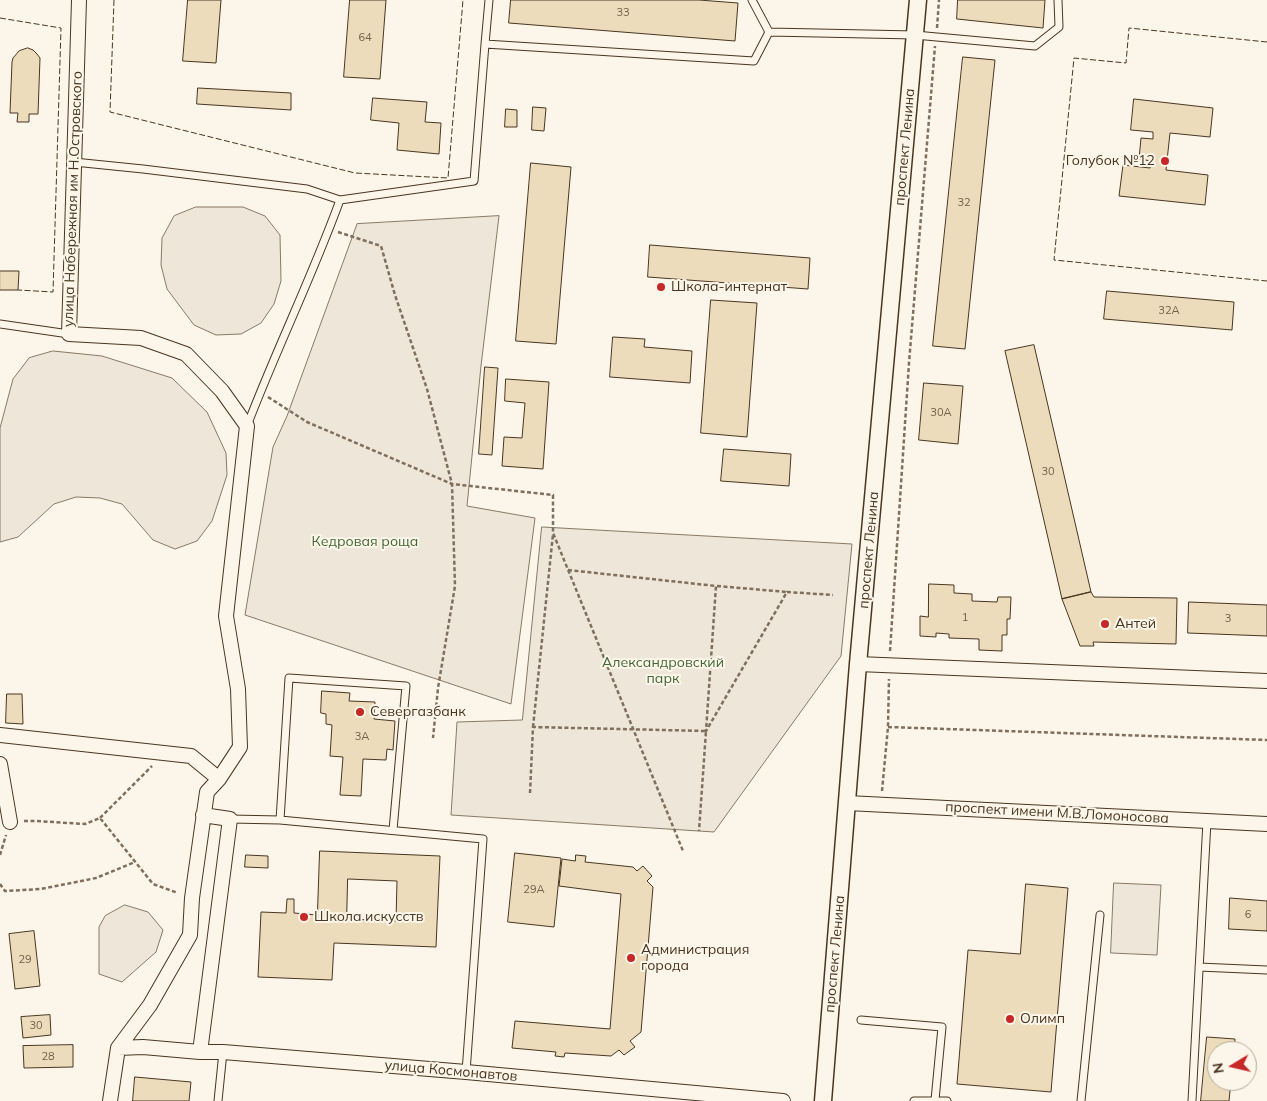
<!DOCTYPE html>
<html>
<head>
<meta charset="utf-8">
<style>
	body { margin:0 }
	#map { position:relative; width:1267px; height:1101px; overflow:hidden; background:#fbf6e9; font-family:Mulish,sans-serif }
	canvas { display:block }
	.north { position:absolute; left:1207px; top:1041px; width:50px; height:50px; box-sizing:border-box; background:#fbf6e9; border:1px solid #b4a999; border-radius:50%; rotate:261deg; font-size:14px; font-weight:700; line-height:20px; text-align:center; color:#4a3520 }
	.north::after { content:''; display:block; margin:auto; width:18px; height:22px; background:#c62828; clip-path:polygon(50% 0,100% 100%,50% 72%,0 100%) }
</style>
</head>
<body>
<div id="map">
<canvas width="1267" height="1101"></canvas>
<div class="north">N</div>
</div>
<script>
const c = document.querySelector('canvas').getContext('2d');
c.lineJoin = 'round';
function paint(path, color) {
  c.fillStyle = color;
  c.fill(path, 'evenodd');
}
function trace(path, color, width, dash) {
  c.strokeStyle = color;
  c.lineWidth = width;
  c.lineCap = dash ? 'butt' : 'round';
  c.setLineDash(dash || []);
  c.stroke(path);
}
function write(font, color, halo, rows, align = 'center') {
  c.font = font + ' Mulish,sans-serif';
  c.lineWidth = 4;
  c.setLineDash([]);
  c.textBaseline = 'middle';
  c.strokeStyle = halo;
  c.fillStyle = color;
  for (const [text, x, y, turn = 0] of rows) {
    c.save();
    c.translate(x, y);
    c.rotate((+turn || 0) * Math.PI / 180);
    c.textAlign = isNaN(turn) ? turn : align;
    if (halo) c.strokeText(text, 0, 0);
    c.fillText(text, 0, 0);
    c.restore();
  }
}
const green = new Path2D(`
	M196,207H243L265,216L280,235L281,281L274,304L261,323L241,334L216,335L194,325L167,289L161,265L162,238L174,216Z
	M499,216L481,366L467,506L535,518L511,704L245,615L273,447L287,416L357,224Z
	M53,351L102,356L172,378L207,412L226,453L227,475L212,521L197,541L175,549L153,540L122,504L100,498L76,497L54,504L18,537L0,542V428L13,379L29,358Z
	M542,527L852,544L841,656L714,832L451,815L457,722L522,720Z
	M1114,883L1161,885L1157,955L1111,953Z
	M125,905L148,912L163,930L156,952L122,982L99,974V927L105,916Z`);
const building = new Path2D(`
	M188,0H221L216,63L183,61Z
	M350,0H386L380,79L344,77Z
	M511,0H699L738,3L735,41L509,23Z
	M958,0H1045L1043,28L957,19Z
	M28,48L33,50L37,54L40,58L38,114H29V122H17L18,113H10L12,62L13,58L19,51Z
	M963,57L995,60L965,349L933,346Z
	M198,88L291,93V110L197,104Z
	M373,98L427,102L425,122L441,123L439,154L397,150L399,123L371,120Z
	M1134,99L1213,108L1210,137L1170,133L1166,170L1208,175L1205,205L1119,196L1123,165L1150,168L1151,161L1139,159L1141,138L1153,139V132L1131,130Z
	M533,107L546,108L544,131L532,130Z
	M506,109L517,110V127H505Z
	M531,163L571,167L556,344L516,341Z
	M650,245L810,258L808,289L648,277Z
	M0,271H19L18,290H0Z
	M1107,291L1234,302L1232,330L1104,319Z
	M711,300L757,303L747,437L701,433Z
	M613,337L645,339L644,347L692,351L690,383L610,377Z
	M1034,345L1091,592L1062,599L1005,351Z
	M485,367L498,368L492,455L479,454Z
	M506,379L549,382L543,469L502,466L504,437L522,438L525,403L505,401Z
	M924,383L963,386L958,444L919,440Z
	M724,449L791,454L789,486L721,481Z
	M929,584L954,585V593L972,594V601L997,602L998,597H1011L1010,619H1007V635H1002V651L979,650V639L949,638V634L936,633V637L920,636V616L928,617Z
	M1091,592L1094,597L1177,598L1176,644L1093,642L1094,646H1080L1062,599Z
	M1189,602L1267,605V636L1188,633Z
	M322,691L350,693L349,701L375,702L374,719L395,721L393,750L387,749L386,760L363,759L361,796L340,795L343,757L330,756L332,725L326,724V714L321,713Z
	M7,694H22L23,724L6,723Z
	M320,851L440,856L436,947L334,943L332,980L258,977L261,912L286,913L287,899H294V913L317,915ZM348,879L397,881L396,921L347,919Z
	M515,853L561,858L554,927L508,922Z
	M246,855L268,856V868L245,867Z
	M576,855L586,856L585,862L633,867L637,871L643,866L652,876L647,881L653,887L641,1032L630,1041L635,1047L624,1055L619,1050L611,1056L565,1053L564,1057L555,1056L556,1052L512,1048L515,1021L610,1029L621,894L559,886L562,859L575,861Z
	M1026,884L1068,888L1051,1092L957,1084L968,950L1020,954Z
	M1230,898L1267,901V931L1229,929Z
	M34,931L40,986L15,989L9,934Z
	M50,1015L51,1035L23,1038L21,1017Z
	M1207,1037L1235,1039L1234,1051H1217V1081H1231L1229,1101H1201Z
	M73,1045V1067L24,1068L23,1046Z
	M135,1077L191,1082L189,1101H133Z`);
const path = new Path2D(`
	M937,28L939,0
	M338,232L381,246L395,295L427,389L452,484L455,586L438,688L433,738
	M268,397L307,422L452,484L553,495V533L683,851
	M568,570L716,586L706,731L787,592L833,595
	M717,586L787,592
	M890,651L909,363L935,46
	M533,727L553,534
	M888,727L1267,740
	M882,791L888,727L889,679
	M530,793L533,727L706,731L699,831
	M100,818L152,766
	M24,821H36L85,824L100,818L153,884L178,893
	M0,855L6,835
	M0,884L5,891L41,889L96,878L135,862`);
const service = new Path2D(`
	M489,0L485,44L754,61L769,32
	M752,0L769,32
	M769,32L915,35L1035,46L1059,27L1058,0
	M74,162L143,169L307,189L340,200
	M0,324L69,334
	M247,426C276,350 312,277 340,200L474,181L485,44
	M230,819L280,820L483,839L466,1072
	M280,820L289,678L406,686L393,830
	M1199,967L1267,970
	M861,1020L942,1027L935,1100
	M218,1101L223,1052
	M914,1101H947
	M1081,1101L1100,915
	M1192,1101L1207,821`);
const minor = new Path2D(`
	M79,0L69,334L141,338L186,354L222,391L247,426L226,616L238,689L240,747L219,779L207,792L192,898L190,935L150,1005L118,1048L110,1101
	M858,664L1267,681
	M0,735L191,756L219,779
	M0,764L10,822
	M847,803L1267,824
	M118,1048L143,1047L200,1052H223L466,1072L783,1101
	M200,1052L230,819L203,815`);
const tertiary = new Path2D(`
	M823,1101L858,664L918,0`);
const fence = new Path2D(`
	M114,0L110,112L355,173L448,178L463,0
	M0,18L61,28L53,292L18,290
	M1267,42L1129,28L1126,63L1074,58L1054,260L1267,281`);
const markers = [
	[1165,161,5,"#c62828"],
	[661,287,5,"#c62828"],
	[1105,624,5,"#c62828"],
	[360,712,5,"#c62828"],
	[304,917,5,"#c62828"],
	[631,958,5,"#c62828"],
	[1010,1019,5,"#c62828"]
];
const numberNames = [
	["33",623,13],
	["64",365,38],
	["32",964,203],
	["32А",1169,311],
	["30А",941,413],
	["30",1048,472],
	["1",965,618],
	["3",1228,619],
	["3А",362,737],
	["29А",534,890],
	["6",1248,915],
	["29",25,960],
	["30",36,1026],
	["28",48,1057]
];
const streetNames = [
	["проспект Ленина",905,147,-85],
	["улица Набережная им Н.Островского",73,199,-88],
	["проспект Ленина",869,550,-85],
	["проспект имени М.В.Ломоносова",1057,813,3],
	["проспект Ленина",835,954,-85],
	["улица Космонавтов",451,1071,5]
];
const poiNames = [
	["Голубок №12",1155,161,"right"],
	["Школа-интернат",671,287],
	["Антей",1115,624],
	["Севергазбанк",370,712],
	["Школа искусcтв",314,917],
	["Администрация",641,950],
	["города",641,966],
	["Олимп",1020,1019]
];
const parkNames = [
	["Кедровая роща",365,542],
	["Александровский",663,663],
	["парк",663,679]
];
paint(green, '#ede6d9');
trace(green, '#887966', 1);
paint(building, '#ecdcbc');
trace(building, '#4a3520', 1);
trace(service, '#4a3520', 9);
trace(minor, '#4a3520', 16);
trace(tertiary, '#4a3520', 19);
trace(path, '#7f6f5c', 2.5, [4, 2.5]);
trace(service, '#fbf6e9', 7);
trace(minor, '#fbf6e9', 14);
trace(tertiary, '#fbf6e9', 16);
trace(fence, '#4a3520', 1, [6, 2.5]);
for (const [x, y, r, color] of markers) {
  const dot = new Path2D();
  dot.arc(x, y, r, 0, 2 * Math.PI);
  c.fillStyle = color;
  c.fill(dot);
  trace(dot, '#fbf6e9', 2);
}
write('11px', '#725f47', null, numberNames);
write('14px', '#4a3520', '#fbf6e9', streetNames);
write('14px', '#4a3520', '#fbf6e9', poiNames, 'left');
write('14px', '#436837', '#fbf6e9', parkNames);
</script>
</body>
</html>
